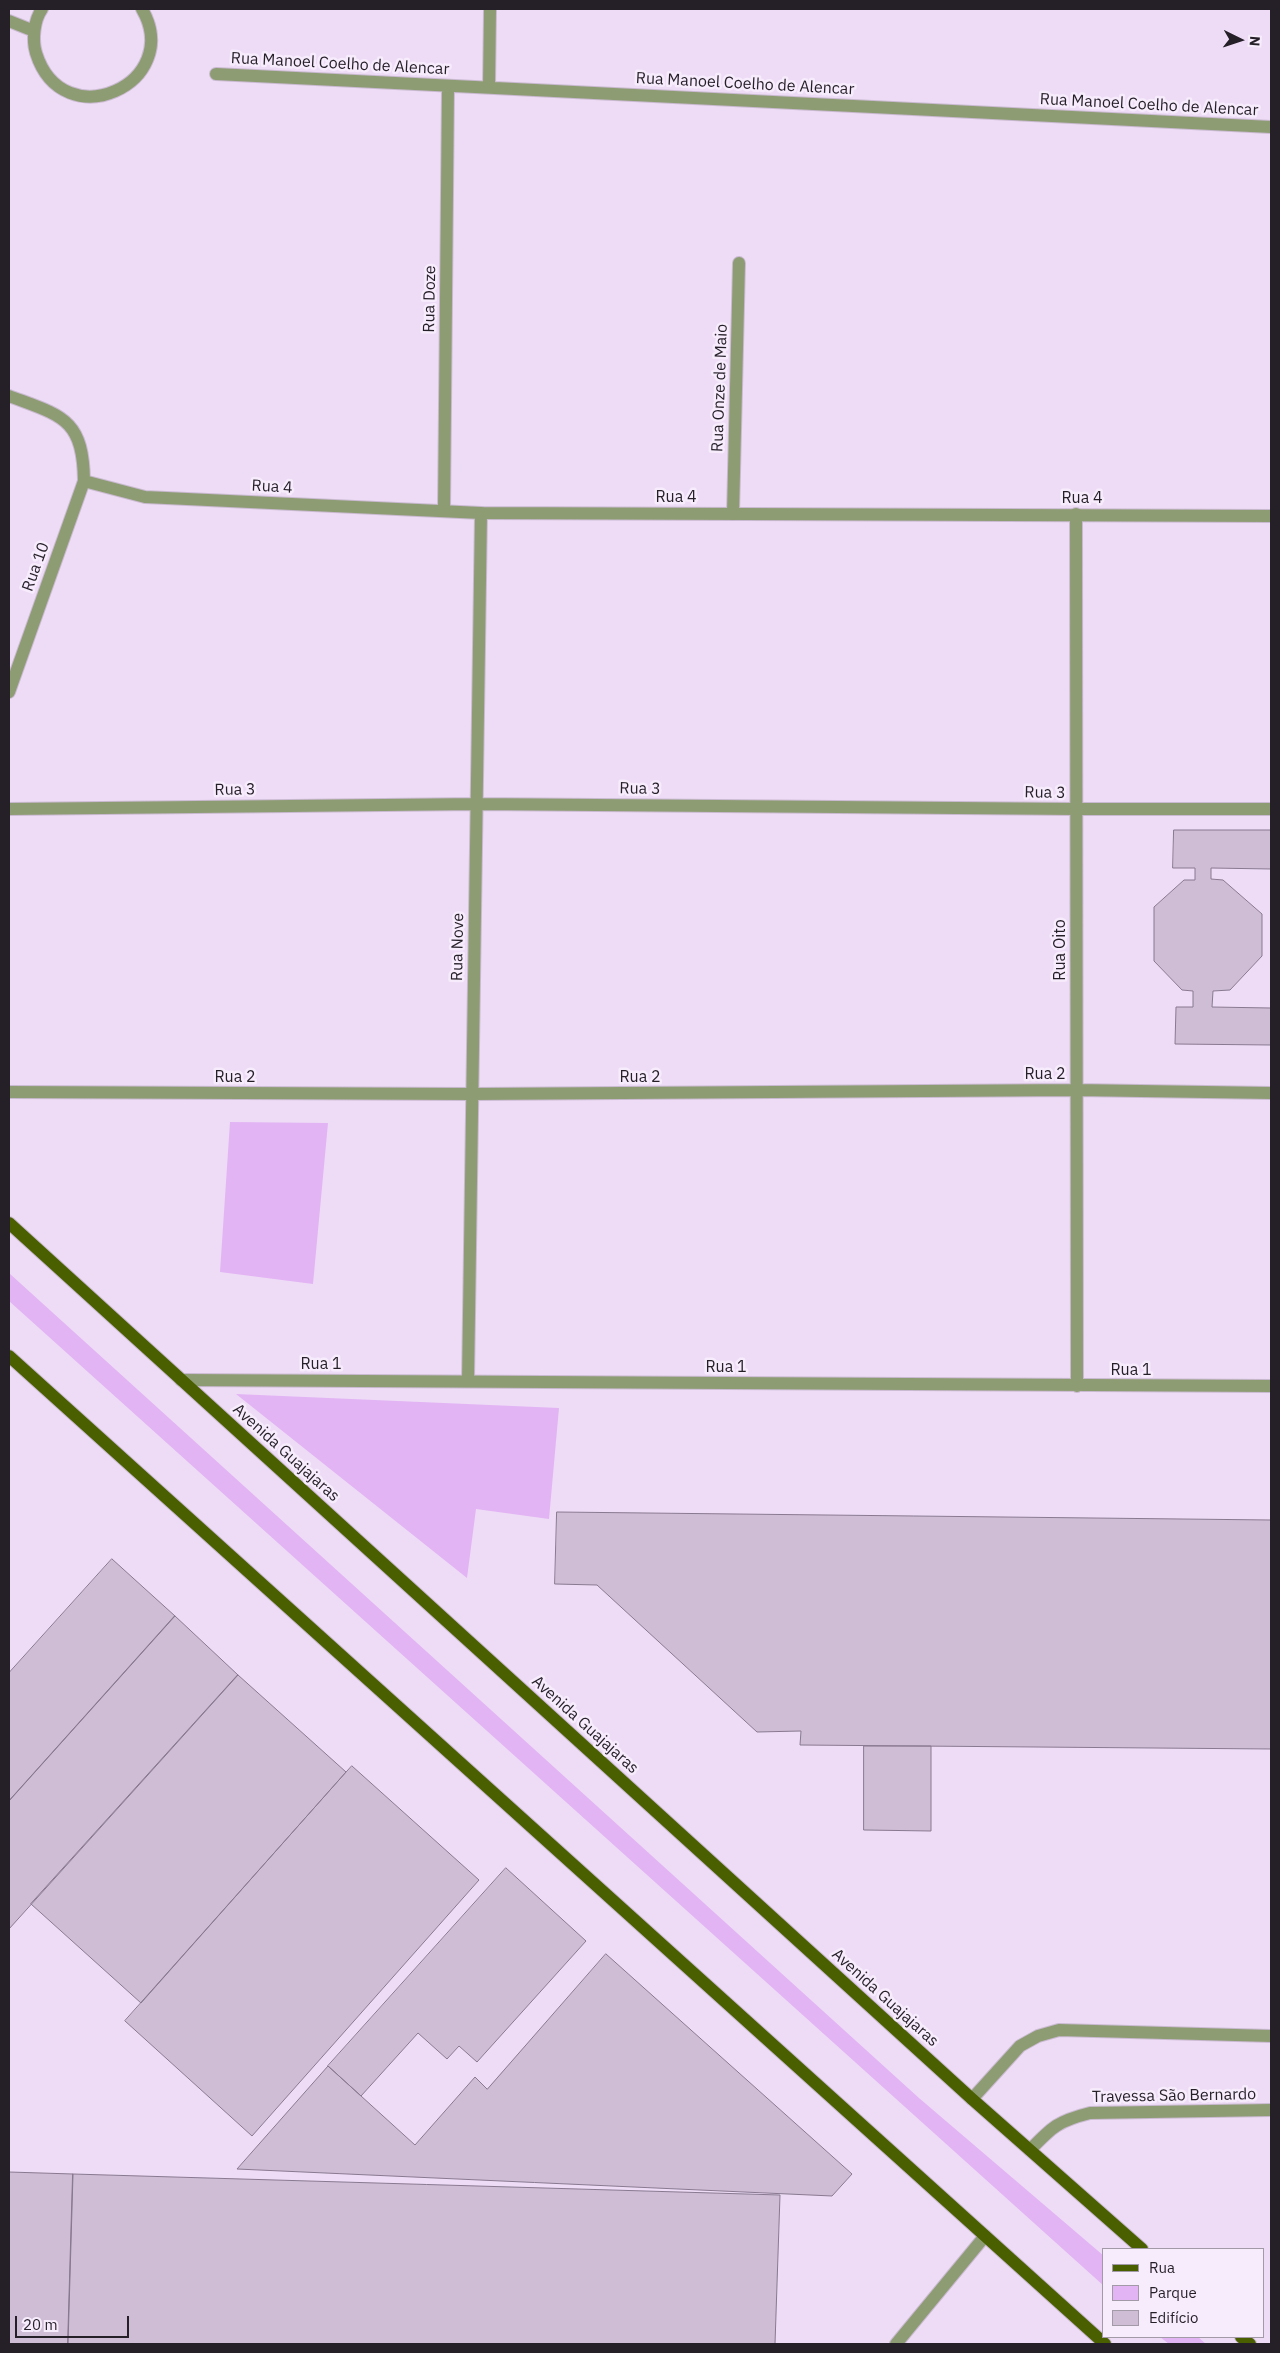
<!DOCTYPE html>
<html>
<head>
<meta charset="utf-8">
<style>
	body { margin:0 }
	#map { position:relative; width:1280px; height:2353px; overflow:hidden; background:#eedcf6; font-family:"IBM Plex Sans",sans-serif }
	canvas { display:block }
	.frame { position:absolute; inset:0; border:10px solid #251f28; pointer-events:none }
	.legend { position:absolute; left:1102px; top:2248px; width:162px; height:90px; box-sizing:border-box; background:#f7ecfc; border:1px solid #a39aa7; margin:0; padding:6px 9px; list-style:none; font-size:15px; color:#251f28 }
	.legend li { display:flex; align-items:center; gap:10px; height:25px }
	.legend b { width:25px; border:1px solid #a39aa7 }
	.north { position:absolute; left:1215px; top:15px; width:50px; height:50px; -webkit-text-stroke:4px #f7ecfc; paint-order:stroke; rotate:94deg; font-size:14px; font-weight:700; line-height:20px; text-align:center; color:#251f28 }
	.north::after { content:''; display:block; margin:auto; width:18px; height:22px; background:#251f28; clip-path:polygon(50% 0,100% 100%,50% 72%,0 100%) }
	.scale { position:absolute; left:15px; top:2316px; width:114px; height:22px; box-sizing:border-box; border:2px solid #251f28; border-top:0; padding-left:6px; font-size:15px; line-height:18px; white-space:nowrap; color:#251f28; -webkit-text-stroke:4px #f7ecfc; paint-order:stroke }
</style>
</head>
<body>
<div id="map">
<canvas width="1280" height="2353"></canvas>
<div class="frame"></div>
<ul class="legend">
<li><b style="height:6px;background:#4a5f00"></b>Rua</li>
<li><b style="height:14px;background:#e2b4f4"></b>Parque</li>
<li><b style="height:14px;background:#cebdd5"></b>Edifício</li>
</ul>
<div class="north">N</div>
<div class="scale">20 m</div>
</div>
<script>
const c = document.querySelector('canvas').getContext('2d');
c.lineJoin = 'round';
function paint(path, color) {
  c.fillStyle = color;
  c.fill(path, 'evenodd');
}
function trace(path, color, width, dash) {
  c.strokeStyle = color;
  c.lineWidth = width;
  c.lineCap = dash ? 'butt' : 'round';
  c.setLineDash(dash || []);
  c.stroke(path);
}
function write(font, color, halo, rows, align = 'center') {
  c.font = font + ' "IBM Plex Sans",sans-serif';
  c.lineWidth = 5;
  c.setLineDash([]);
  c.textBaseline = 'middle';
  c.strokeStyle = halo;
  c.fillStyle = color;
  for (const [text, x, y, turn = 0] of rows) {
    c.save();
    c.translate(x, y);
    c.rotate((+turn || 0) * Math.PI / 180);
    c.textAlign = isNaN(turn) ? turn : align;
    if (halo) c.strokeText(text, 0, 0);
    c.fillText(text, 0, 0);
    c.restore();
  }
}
const green = new Path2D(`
	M230,1122L328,1123L313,1284L220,1272Z
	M9,1273L919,2098L1104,2256V2286L9,1301Z
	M236,1394L559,1408L549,1519L476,1509L467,1578Z
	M1160,2337H1198L1206,2344H1169Z`);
const building = new Path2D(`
	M1174,830H1271V869L1211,868V879L1223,880L1262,914V956L1230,990L1213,991L1212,1007L1271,1008V1045L1175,1044L1176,1007H1193V991L1182,990L1154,961V907L1184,880H1195V868H1173Z
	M557,1512L1271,1520V1749L800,1745L801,1731L757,1732L597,1585L555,1584Z
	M112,1559L175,1616L9,1801V1673Z
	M175,1616L238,1675L9,1929V1801Z
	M238,1675L346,1772L141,2003L31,1904Z
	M864,1746H931V1831L864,1830Z
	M352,1766L479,1880L252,2136L125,2021Z
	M506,1868L586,1941L477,2062L459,2046L447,2059L418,2033L361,2096L328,2066Z
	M606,1954L852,2174L832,2196L237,2169L328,2066L415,2145L475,2077L487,2089Z
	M9,2172L73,2174L68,2344H9Z
	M73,2174L780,2195L775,2344H68Z`);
const service = new Path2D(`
	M972,2099L1020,2046L1038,2036L1059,2030L1271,2036
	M896,2344L985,2236`);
const minor = new Path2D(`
	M42,9C34,20 32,40 36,53C63,139 185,83 142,9
	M9,21L34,31
	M216,74L1271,127
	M489,87L490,9
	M444,511L448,87
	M733,514L739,263
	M1076,514L1077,1386
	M9,692L84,481
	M9,809L477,804L1076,809H1271
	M9,1092L472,1094L1076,1090L1271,1093
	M181,1380L1271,1386
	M468,1381L481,513
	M1030,2150C1052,2127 1058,2121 1090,2113L1271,2110`);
const tertiary = new Path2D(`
	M9,396C62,416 83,418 84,481L145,497L481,513L1271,516`);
const primary = new Path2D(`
	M9,1223L972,2099L1142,2249
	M9,1356L1105,2344
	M1241,2337L1250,2344`);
const streetNames = [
	["Rua Manoel Coelho de Alencar",340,64,3],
	["Rua Manoel Coelho de Alencar",745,84,3],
	["Rua Manoel Coelho de Alencar",1149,105,3],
	["Rua Doze",430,299,-89],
	["Rua Onze de Maio",720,388,-88],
	["Rua 4",272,487,3],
	["Rua 4",676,497],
	["Rua 4",1082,498],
	["Rua 10",36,567,-70],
	["Rua 3",640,789,1],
	["Rua 3",235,790,-1],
	["Rua 3",1045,793,1],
	["Rua Nove",458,947,-89],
	["Rua Oito",1060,950,-90],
	["Rua 2",1045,1074],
	["Rua 2",235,1077],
	["Rua 2",640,1077],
	["Rua 1",321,1364],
	["Rua 1",726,1367],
	["Rua 1",1131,1370],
	["Avenida Guajajaras",286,1453,42],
	["Avenida Guajajaras",585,1725,42],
	["Avenida Guajajaras",885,1998,42],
	["Travessa São Bernardo",1174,2096,-1]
];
paint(green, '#e2b4f4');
paint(building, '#cebdd5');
trace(building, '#897990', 1);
trace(service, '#cabad1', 14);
trace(minor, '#cabad1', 14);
trace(tertiary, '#cabad1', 14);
trace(primary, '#cabad1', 14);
trace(service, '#8e9c74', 12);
trace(minor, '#8e9c74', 12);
trace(tertiary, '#8e9c74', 12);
trace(primary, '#4a5f00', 12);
write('16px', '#251f28', '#f7ecfc', streetNames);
</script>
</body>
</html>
